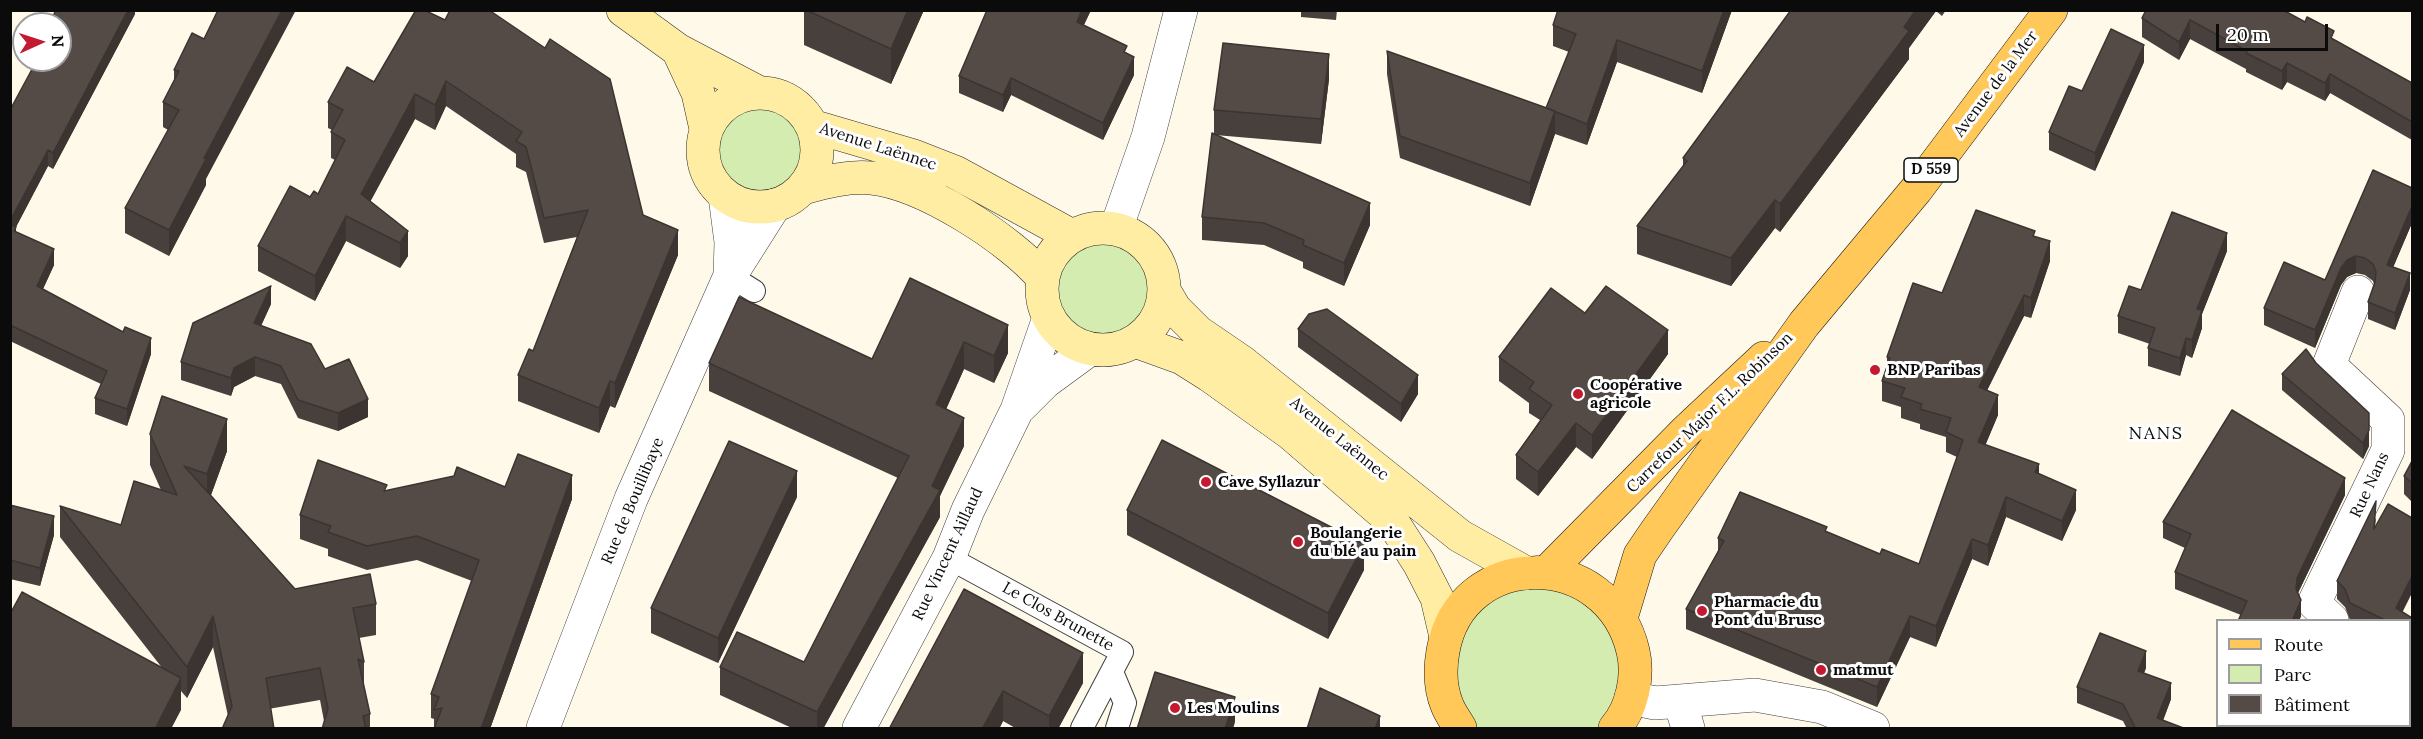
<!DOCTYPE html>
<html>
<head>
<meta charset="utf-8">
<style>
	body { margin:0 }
	#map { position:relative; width:2423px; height:739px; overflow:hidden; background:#fff9e9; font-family:Lora,serif }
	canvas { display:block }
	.frame { position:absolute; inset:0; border:12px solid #0b0b0b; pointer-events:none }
	.legend { position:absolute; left:2216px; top:619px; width:195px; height:108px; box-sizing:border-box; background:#fff; border:2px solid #9d9d9d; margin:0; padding:8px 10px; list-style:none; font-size:18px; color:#0b0b0b }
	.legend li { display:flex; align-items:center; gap:12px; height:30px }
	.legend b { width:30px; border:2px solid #9d9d9d }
	.north { position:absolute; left:12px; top:12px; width:60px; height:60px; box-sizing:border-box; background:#fff; border:2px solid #9d9d9d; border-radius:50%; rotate:87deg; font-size:16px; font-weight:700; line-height:24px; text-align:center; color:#0b0b0b }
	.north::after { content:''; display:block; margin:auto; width:21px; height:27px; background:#c51930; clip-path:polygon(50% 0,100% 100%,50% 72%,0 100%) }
	.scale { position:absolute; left:2216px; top:24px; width:112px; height:27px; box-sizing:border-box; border:3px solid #0b0b0b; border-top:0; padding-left:8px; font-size:18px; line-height:21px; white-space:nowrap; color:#0b0b0b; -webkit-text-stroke:4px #fff; paint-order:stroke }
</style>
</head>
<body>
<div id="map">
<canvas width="2423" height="739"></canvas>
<div class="frame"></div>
<ul class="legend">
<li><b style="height:8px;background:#ffc859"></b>Route</li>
<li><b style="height:16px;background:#d4ecb0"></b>Parc</li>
<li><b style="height:16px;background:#544b46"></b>Bâtiment</li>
</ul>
<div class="north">N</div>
<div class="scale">20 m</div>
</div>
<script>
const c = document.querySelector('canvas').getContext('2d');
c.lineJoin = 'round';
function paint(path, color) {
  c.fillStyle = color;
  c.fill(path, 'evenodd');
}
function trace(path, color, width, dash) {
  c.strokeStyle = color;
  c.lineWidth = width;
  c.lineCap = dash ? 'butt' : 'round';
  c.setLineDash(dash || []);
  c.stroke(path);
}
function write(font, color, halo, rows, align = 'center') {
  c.font = font + ' Lora,serif';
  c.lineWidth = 6;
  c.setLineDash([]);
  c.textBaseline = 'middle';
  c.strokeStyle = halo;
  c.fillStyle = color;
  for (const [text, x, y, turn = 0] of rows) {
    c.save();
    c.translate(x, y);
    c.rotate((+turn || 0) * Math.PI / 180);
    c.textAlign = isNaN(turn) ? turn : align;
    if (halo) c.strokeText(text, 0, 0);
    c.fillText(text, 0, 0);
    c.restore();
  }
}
const green = new Path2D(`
	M702 150a57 57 0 1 1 114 0a57 57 0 1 1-114 0Z
	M1042 289a61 61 0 1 1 122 0a61 61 0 1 1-122 0Z
	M1547,572L1630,637L1615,728H1460L1446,637L1459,613Z`);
const service = new Path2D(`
	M730,276L754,291
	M949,558L1122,652L1082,728
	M1112,672L1125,703L1117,728`);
const minor = new Path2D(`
	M725,196L731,242L730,276
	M1021,406L1045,382L1090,349
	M2332,620L2314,603L2388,450V420L2329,365L2358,292
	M1631,698L1655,703L1755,695L1822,707L1873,728
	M1680,702L1688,728
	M543,728L631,499L730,276L775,205
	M859,728L949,558L968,510L1017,410L1049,318
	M2286,728L2287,726`);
const tertiary = new Path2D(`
	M1116,229L1148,137L1181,10`);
const secondary = new Path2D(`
	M623,10L678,50L758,92
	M678,50L698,93L706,129
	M703 150a57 57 0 1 1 114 0a57 57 0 1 1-114 0Z
	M812,126L914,156L955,172L1072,236
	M803,188C825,182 847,176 871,178C923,183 1010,239 1043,278
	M1042 289a61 61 0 1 1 122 0a61 61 0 1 1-122 0Z
	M1165,292L1175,309L1198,332L1242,362L1460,536L1526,573
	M1135,341L1182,358L1209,375L1290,433L1392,521L1419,563L1437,598L1446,637`);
const primary = new Path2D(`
	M1547,572L1686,431L1764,358
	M1621,618L1640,555L1657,530L1804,324L1916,190L2051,10
	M1460,728C1456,721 1450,713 1447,705C1440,688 1440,668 1443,651C1461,547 1608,546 1633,651C1639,676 1632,709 1615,728`);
const wall = new Path2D(`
	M135,10V14L53,169L48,166L16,227V232L54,265L43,289L151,354L127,426L95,414V398L101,384L10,341L11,110L60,24H51V20Z
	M416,10L643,215L678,255L615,408L610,406L599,433L518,401V375L533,351L577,237L544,243L526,172L516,167V154L446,106L435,130L415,119L370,201L408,231V256L400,268L346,241L315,301L258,271V246L310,197L318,194L335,160L331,158V132L332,130L328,128V102L374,82Z
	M804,10H924L891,84L804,45Z
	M987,10H1091L1084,25L1127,53L1134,75L1103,140L1011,95L1003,112L959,93V76Z
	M1301,10H1337L1336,20L1301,17Z
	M1732,10L1702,93L1617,62L1587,145L1555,134L1530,206L1400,158L1387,74V51L1546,108L1569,52L1553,46V25Z
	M1791,10H1946L1942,16L1936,11L1909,48V59L1780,232L1775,228L1731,286L1637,254V226L1683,166V158Z
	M2146,10L2334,40L2412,83V140L2330,93L2325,101L2287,82L2282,90L2246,72V69L2190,39L2179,60L2142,37V18Z
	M204,39L206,185L169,256L125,233V208L168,130L163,127V102L174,80V70Z
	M2144,62L2095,171L2049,150V132Z
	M1329,79L1321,144L1215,135L1370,225L1344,286L1303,268V262L1264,245L1202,240V217L1214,134V110Z
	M2373,170L2412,223L2393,267L2410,290L2395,330L2368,319V302L2374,284L2373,281L2365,275L2356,273L2347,277L2341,285L2315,348L2264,325V308L2325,280Z
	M2035,236L2050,261L2031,318L2024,316L1987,390L1998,415L1985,445L2039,474L2076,510L2062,541L2006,517L1988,566L1972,559L1936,647L1910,637L1877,707L1686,629V609L1718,551V538L1827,532L1880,554L1919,564L1957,457L1946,452V437L1920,429V424L1901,418V407L1882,401V381L1887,365V357L1942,293Z
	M2227,251L2202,314V328L2192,358L2186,355L2180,376L2148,366V348L2150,344L2118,333V316L2141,290Z
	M910,278L1008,353L994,383L964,369L946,409L964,446L940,496V517L823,729H794L720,695V667L804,662L898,478L709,391V363L872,359Z
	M271,304L261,326L325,369L368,417L338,431L298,418L281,384L255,376L234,387L231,396L181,380V362Z
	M1585,313L1668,354L1592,459L1576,447L1538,496L1516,479V455L1540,420L1529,413V403L1499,381V357Z
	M1298,329L1418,394L1401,422L1298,347Z
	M2282,374L2369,446L2363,459L2282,390Z
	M150,434L227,451L211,495L295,589L376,604V635L359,638L364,662V687L370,714V729H322L324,721L320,700L228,716L213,647L187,698L181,691V710L163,669L60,537V506L121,525L161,490L150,465Z
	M2412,461V502L2404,494V476Z
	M505,487L572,499L490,729H434V719L431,718V694L472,581L417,560L367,570L328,556V549L300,539V515L387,490Z
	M2345,495L2298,593L2301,616L2299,621H2238L2241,615L2175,589V572L2185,548L2163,538V522Z
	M797,497L718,663L651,633V608Z
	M10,505L54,535L40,586L10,579Z
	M1127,510L1364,570L1328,639L1127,535Z
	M2376,518L2375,527L2403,612L2412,618V675L2409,674V621L2350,620L2345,607L2337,599V581Z
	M964,589L1083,683L1058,729H1017L1003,721L999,729H889Z
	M2146,668L2144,673L2171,699L2163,720L2186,729H2127L2123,721L2077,703V687Z`);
const shadedWall = new Path2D(`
	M128,10H135V14L53,169V153Z
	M282,10H296L206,179V185L169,256V230L204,158Z
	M908,10H924L891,84V49Z
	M1082,10H1091L1077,39V22Z
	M1724,10H1732L1702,93V71Z
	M1916,10H1936V11L1909,48V59L1780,232V204Z
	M2190,20V39L2179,60V42Z
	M1617,40V62L1587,145V124Z
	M2144,45V62L2095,171V153Z
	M1329,54V79L1321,144V119Z
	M1134,57V75L1103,140V123Z
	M2287,63V82L2282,90V71Z
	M2330,74V93L2325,101V83Z
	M1011,78V95L1003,112V95Z
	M446,81V106L435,130V105Z
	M415,94V119L361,219V194Z
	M1555,111V134L1530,206V183Z
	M48,150V166L16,227V243L10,237V221Z
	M1775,200V228L1731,286V258Z
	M1370,203V225L1344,286V263Z
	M2412,206V223L2387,282V265Z
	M346,216V241L315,301V276Z
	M678,230V255L615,408V383Z
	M408,231V256L400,268V243Z
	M2227,233V251L2202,314V328L2192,358V340L2197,309Z
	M2050,241V261L2031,318V298Z
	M54,249V265L37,302V286Z
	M2356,256V273L2347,277L2341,285L2315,348V330L2341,268L2347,260Z
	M2410,273V290L2395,330V313Z
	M271,286V304L254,341V323Z
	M2024,295V316L1979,407V387Z
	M1008,325V353L994,383V356Z
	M1668,330V354L1592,459V435Z
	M151,338V354L127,426V409Z
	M2186,338V355L2180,376V358Z
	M964,342V369L936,432V404Z
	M255,357V376L234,387L231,396V378L234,368Z
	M1418,375V394L1401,422V404Z
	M610,381V406L599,433V408Z
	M1998,395V415L1978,463V442Z
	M368,399V417L338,431V413Z
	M964,418V446L940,496V517L823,729H817V712L932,486Z
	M227,419V451L207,506V474Z
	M1576,423V447L1538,496V472Z
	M2369,430V446L2363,459V443Z
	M2039,464V484L2035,472Z
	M797,471V497L718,663V638Z
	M572,475V499L490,729H481Z
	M2345,478V495L2297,595L2296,589L2297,578Z
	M2076,490V510L2062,541V521Z
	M2006,497V517L1988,566V545Z
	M54,516V535L40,586V568Z
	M1972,539V559L1936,647V626Z
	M1364,544V570L1328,639V613Z
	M2412,576V593L2398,621L2396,608Z
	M2301,600V616L2299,621H2292Z
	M213,616V647L187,698V667Z
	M1910,616V637L1877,707V687Z
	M2146,651V668L2138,687V671Z
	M1083,653V683L1058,729H1049V716Z
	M181,678V710L171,729H155Z
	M2171,683V699L2160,729L2157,718Z
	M1003,691V721L999,729H982Z
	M1235,697V722L1233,729H1225Z
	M1380,716V729H1375Z`);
const building = new Path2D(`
	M56,10H128L53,153L48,150L10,221V110L37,60H60V24H55V23L51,20Z
	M218,10H282L204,158L206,159L169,230L125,208L179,110L163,102L179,71L174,70L192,33L204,39Z
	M416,10H424L445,20L450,10H489L545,48L550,39L610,79L643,215L678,230L615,383L610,381L599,408L518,375L529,349L533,351L588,210L544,218L526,147L516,141L522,132L446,81L435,105L415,94L361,194L408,231L400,243L346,216L315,276L258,246L290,186L310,197L314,191L318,194L345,140L331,132L343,110L328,102L347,67L374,82Z
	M806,10H908L891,49Z
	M987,10H1082L1077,22L1127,46L1124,52L1134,57L1103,123L1011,78L1003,95L959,76Z
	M1558,10H1724L1702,71L1617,40L1587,124L1546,108L1576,34L1553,25Z
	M1791,10H1916L1904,27L1909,31L1780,204L1775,200L1731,258L1637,226L1687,161L1683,158Z
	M2146,10H2283L2305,22L2307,17L2334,31L2331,38L2412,83V122L2330,74L2325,83L2287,63L2282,71L2246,53L2247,51L2190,20L2179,42L2142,18Z
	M2111,29L2144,45L2095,153L2049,132L2069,86L2082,91Z
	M1223,43L1329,54L1321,119L1214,110Z
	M1387,51L1555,111L1530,183L1400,136Z
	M1212,133L1370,203L1344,263L1303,245L1304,240L1264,223L1202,217Z
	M2373,170L2412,188V206L2387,265L2410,273L2395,313L2368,302L2375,282L2376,272L2373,264L2365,258L2356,256L2347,260L2341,268L2315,330L2264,308L2284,262L2325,280Z
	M1976,210L2035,231L2033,236L2050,241L2031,298L2024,295L1979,387L1998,395L1978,442L2039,464L2035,472L2076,490L2062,521L2006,497L1988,545L1972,539L1936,626L1910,616L1877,687L1686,609L1724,541L1718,538L1740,492L1827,527L1825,531L1880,554L1882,549L1919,564L1963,440L1946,432L1951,418L1920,409L1922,404L1901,397L1905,388L1882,381L1890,358L1887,357L1913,283L1942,293Z
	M2172,212L2227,233L2197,309L2202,310L2192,340L2186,338L2180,358L2148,348L2155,328L2118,316L2129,286L2141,290Z
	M10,225L16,227L14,231L54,249L37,286L123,332L125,327L151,338L127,409L95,398L107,371L10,325Z
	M910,278L1008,325L994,356L964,342L936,404L964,418L932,486L940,490L817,712L720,667L737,632L804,662L909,456L709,363L739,297L872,359Z
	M271,286L254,323L311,344L325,369L349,359L368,399L338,413L298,400L281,366L255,357L234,368L231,378L181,362L193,323Z
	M1606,286L1668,330L1592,435L1576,423L1538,472L1516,455L1552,405L1529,389L1534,382L1499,357L1551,288L1585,313Z
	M1327,309L1418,375L1401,404L1298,329L1309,314Z
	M2306,349L2316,363L2369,413V430L2363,443L2282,374Z
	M162,396L227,419L207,474L184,466L295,589L370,574L376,604L353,608L364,662L358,659L370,714L363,716L366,729H322L328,709L320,668L266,678L274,729H222L232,706L213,616L187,667L60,506L121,525L134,481L177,495L150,434Z
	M2232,410L2345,478L2297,578L2296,589L2301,600L2292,621H2238L2247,601L2175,572L2191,534L2163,522Z
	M1162,440L1364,544L1328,613L1127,510Z
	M729,441L797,471L718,638L651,608Z
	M518,454L572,475L481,729H434L442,708L434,710L439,697L431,694L479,560L417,536L367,546L328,532L331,526L300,515L318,460L387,485L384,491L454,476L457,467L505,487Z
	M2412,461V483L2404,476Z
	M2376,501L2374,529L2388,504L2412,518V576L2396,608L2412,618V658L2409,657V621H2387L2350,603L2345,589L2337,581Z
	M10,505L54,516L40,568L10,560Z
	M964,589L1083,653L1049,716L1003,691L982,729H889Z
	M22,592L181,678L155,729H10V614Z
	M2100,633L2146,651L2138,671L2171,683L2157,718L2186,729H2136L2123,704L2077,687Z
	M1155,672L1235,697L1225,729H1137Z
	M1320,688L1380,716L1375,729H1307Z
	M2412,692V729H2402L2404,726H2409V698Z
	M2221,726H2273L2272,729H2219Z`);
const markers = [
	[1875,370,6,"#c51930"],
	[1578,394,6,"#c51930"],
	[1206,482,6,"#c51930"],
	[1298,542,6,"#c51930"],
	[1702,611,6,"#c51930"],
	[1821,670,6,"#c51930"],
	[1175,708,6,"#c51930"]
];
const shields = [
	[1931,170,54]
];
const shieldNames = [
	["D 559",1931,170]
];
const streetNames = [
	["Avenue de la Mer",1996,84,-53],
	["Avenue Laënnec",878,147,18],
	["Carrefour Major F.L. Robinson",1710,413,-44],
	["Avenue Laënnec",1339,439,39],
	["Rue Nans",2370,485,-65],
	["Rue de Bouillibaye",633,501,-67],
	["Rue Vincent Aillaud",948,554,-65],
	["Le Clos Brunette",1058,617,29]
];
const poiNames = [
	["BNP Paribas",1887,370],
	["Coopérative",1590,385],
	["agricole",1590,403],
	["Cave Syllazur",1218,482],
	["Boulangerie",1310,533],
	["du blé au pain",1310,551],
	["Pharmacie du",1714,602],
	["Pont du Brusc",1714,620],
	["matmut",1833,670],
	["Les Moulins",1187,708]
];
const neighbourhoodNames = [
	["NANS",2156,434]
];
paint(green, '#d4ecb0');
trace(service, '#3e3e3e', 24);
trace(minor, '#3e3e3e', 34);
trace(tertiary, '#3e3e3e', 34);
trace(secondary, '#2d2d2d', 34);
trace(primary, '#1c1c1c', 34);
trace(service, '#fff', 22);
trace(minor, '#fff', 33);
trace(tertiary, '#fff', 33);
trace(secondary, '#ffeda4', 33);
trace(primary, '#ffc859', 33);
paint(wall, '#48403c');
paint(shadedWall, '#3b3431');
paint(building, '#544b46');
trace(building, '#3b3431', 1.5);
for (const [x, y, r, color] of markers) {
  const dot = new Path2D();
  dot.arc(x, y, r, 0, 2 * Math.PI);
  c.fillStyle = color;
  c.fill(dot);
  trace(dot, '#fff', 2);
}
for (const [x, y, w] of shields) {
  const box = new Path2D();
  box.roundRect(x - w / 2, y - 12, w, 24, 4.5);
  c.fillStyle = '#fff';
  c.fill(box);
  trace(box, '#0b0b0b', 1.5);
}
write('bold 15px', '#0b0b0b', null, shieldNames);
write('16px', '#0b0b0b', '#fff', streetNames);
write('bold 16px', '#0b0b0b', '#fff', poiNames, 'left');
c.letterSpacing = '1.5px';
write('18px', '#0b0b0b', '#fff', neighbourhoodNames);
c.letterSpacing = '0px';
</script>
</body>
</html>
